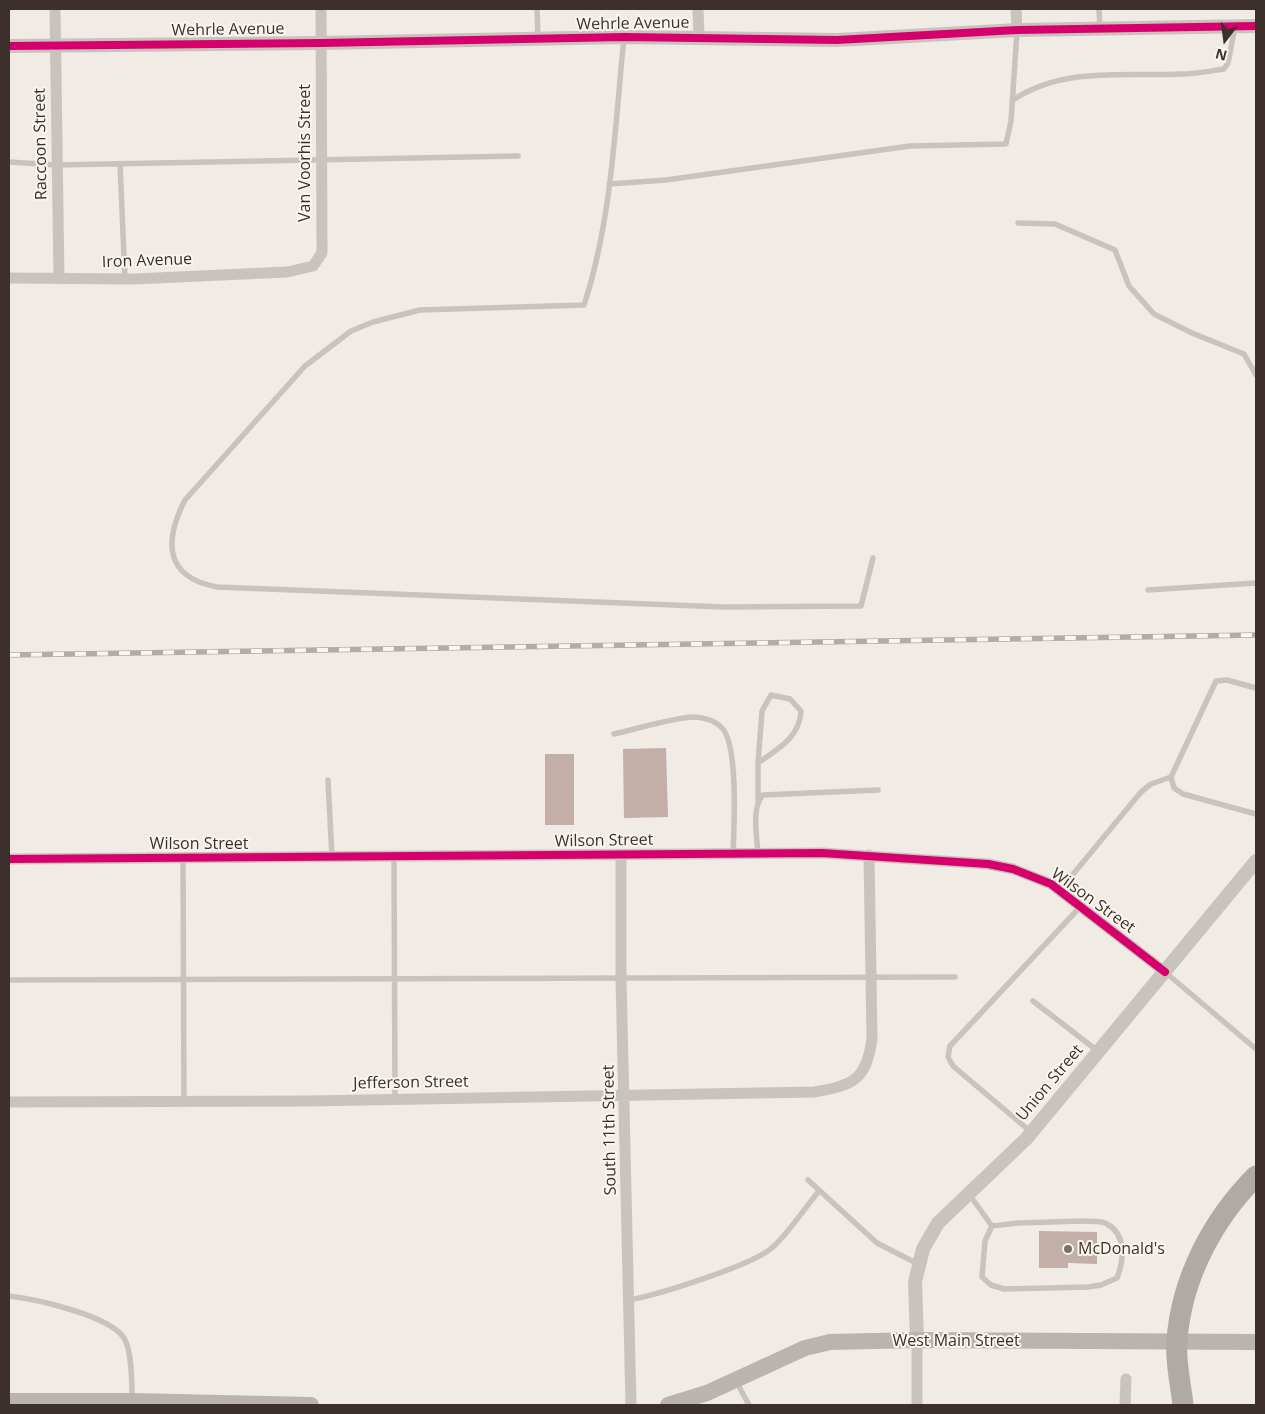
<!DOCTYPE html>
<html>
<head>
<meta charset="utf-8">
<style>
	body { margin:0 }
	#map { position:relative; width:1265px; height:1414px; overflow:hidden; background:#f0ebe5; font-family:"Open Sans",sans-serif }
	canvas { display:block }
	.frame { position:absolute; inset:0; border:10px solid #3b302b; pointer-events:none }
	.north { position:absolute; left:1200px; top:15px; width:50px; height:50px; -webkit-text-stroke:4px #fbf5ee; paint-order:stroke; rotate:195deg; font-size:14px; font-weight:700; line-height:20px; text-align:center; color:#3b302b }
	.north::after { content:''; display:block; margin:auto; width:18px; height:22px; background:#3b302b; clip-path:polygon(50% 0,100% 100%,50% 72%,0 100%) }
</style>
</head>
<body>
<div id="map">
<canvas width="1265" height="1414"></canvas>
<div class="frame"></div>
<div class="north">N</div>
</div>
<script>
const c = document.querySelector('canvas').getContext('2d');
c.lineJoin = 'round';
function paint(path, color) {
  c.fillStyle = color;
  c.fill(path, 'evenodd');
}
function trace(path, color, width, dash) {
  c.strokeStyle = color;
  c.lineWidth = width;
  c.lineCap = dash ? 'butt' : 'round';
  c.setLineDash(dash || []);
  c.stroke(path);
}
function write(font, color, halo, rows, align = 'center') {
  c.font = font + ' "Open Sans",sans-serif';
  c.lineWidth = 4;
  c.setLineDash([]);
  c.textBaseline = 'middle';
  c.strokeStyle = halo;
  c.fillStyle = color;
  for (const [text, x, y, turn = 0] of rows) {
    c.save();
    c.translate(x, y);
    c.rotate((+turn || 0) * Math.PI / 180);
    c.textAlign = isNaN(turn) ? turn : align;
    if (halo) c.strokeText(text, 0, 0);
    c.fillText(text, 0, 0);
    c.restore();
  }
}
const building = new Path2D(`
	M666,748L668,817L624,818L623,749Z
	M545,754H574V825H545Z
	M1039,1231L1097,1232V1264L1068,1263V1268H1039Z`);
const service = new Path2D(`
	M537,9L538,37
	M1099,9L1100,29
	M624,37C615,125 612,220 584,305L420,310L373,322L351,331L305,366L185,500C164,541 164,577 217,587L723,607L861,606L873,558
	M1013,100C1063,66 1125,77 1182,74C1196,74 1210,71 1224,69L1228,63L1235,27
	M9,162L56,165L518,156
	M120,164L125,279
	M609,184L666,180L910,146L1006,144L1011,121L1017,31
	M1018,223L1055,224L1115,250L1129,286L1154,314L1192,333L1244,354L1256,375
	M1148,590L1256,583
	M1256,688L1227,680L1216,681L1171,777L1174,788L1183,794L1256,814
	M771,695L790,699L801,711C800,737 778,749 758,763L762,711Z
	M614,734C637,729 671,718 693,717C702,717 714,720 721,727C739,742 734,829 733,854
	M328,780L332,857
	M758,801V763
	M758,854C757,836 751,808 763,795L878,790
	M183,857L184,1102
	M394,858L395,1099
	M1060,890L1141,792L1151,784L1171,777
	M1165,972L1256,1049
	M9,980L955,977
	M1033,1001L1099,1052
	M1031,1132L953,1066L948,1057L950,1046L1081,906
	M808,1180L877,1243L918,1264
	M969,1194L992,1226
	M1083,1221C1090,1222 1101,1220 1107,1224C1127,1235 1124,1260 1117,1278L1101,1285L1088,1287L1004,1289L991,1285L982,1277L985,1241L992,1226L1018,1223Z
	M9,1296C35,1299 109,1315 124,1338C132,1351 132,1383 132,1399
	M629,1300C657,1295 754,1265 773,1247C790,1231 804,1209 819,1191
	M736,1381L749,1405`);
const minor = new Path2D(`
	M55,9L59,279
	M698,9L699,37
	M1016,9L1017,30
	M9,278L134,279L287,272L313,266L322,253L321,9
	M621,855V978L631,1405
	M9,859L822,853L988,864L1013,869L1051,884L1165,972
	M9,1102L309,1101L814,1092C853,1085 866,1081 872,1039L869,855
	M917,1340V1405
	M1125,1405L1126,1379`);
const tertiary = new Path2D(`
	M9,46L321,43L624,37L837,40L1017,30L1256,26
	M917,1340L915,1282L923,1249L938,1223L1026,1139L1256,861`);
const secondary = new Path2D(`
	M9,1401H132L311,1405
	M668,1405L707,1393L805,1348L830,1342L917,1340L1256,1342`);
const motorway = new Path2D(`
	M1183,1405C1181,1385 1175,1361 1177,1341C1181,1279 1213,1219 1256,1176`);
const rail = new Path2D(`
	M9,655L1256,635`);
const cycleway = new Path2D(`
	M9,46L321,43L624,37L837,40L1017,30L1256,26
	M9,859L822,853L988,864L1013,869L1051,884L1165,972`);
const markers = [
	[1068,1249,5,"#7a716c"]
];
const streetNames = [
	["Wehrle Avenue",633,24,-1],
	["Wehrle Avenue",228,30,-1],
	["Raccoon Street",41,144,-91],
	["Van Voorhis Street",305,153,-90],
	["Iron Avenue",147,261,-2],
	["Wilson Street",604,841,-1],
	["Wilson Street",199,844],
	["Wilson Street",1093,901,36],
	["Jefferson Street",411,1083,-1],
	["Union Street",1050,1083,-50],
	["South 11th Street",610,1130,-91],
	["West Main Street",956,1341]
];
const poiNames = [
	["McDonald's",1078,1249]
];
paint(building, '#c3afa7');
trace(service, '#c9c3be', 5.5);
trace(minor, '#c9c3be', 11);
trace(tertiary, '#c9c3be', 14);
trace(secondary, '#bab3ae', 16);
trace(motorway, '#afaaa4', 21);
trace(rail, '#b1aca8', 5.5);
trace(rail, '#fbf5ee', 4, [11]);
trace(cycleway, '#d6006c', 8);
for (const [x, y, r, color] of markers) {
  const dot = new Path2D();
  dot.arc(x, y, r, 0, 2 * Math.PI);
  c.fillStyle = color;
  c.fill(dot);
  trace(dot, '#fbf5ee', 2);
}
write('16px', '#3b302b', '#fbf5ee', streetNames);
write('16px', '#3b302b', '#fbf5ee', poiNames, 'left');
</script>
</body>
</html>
